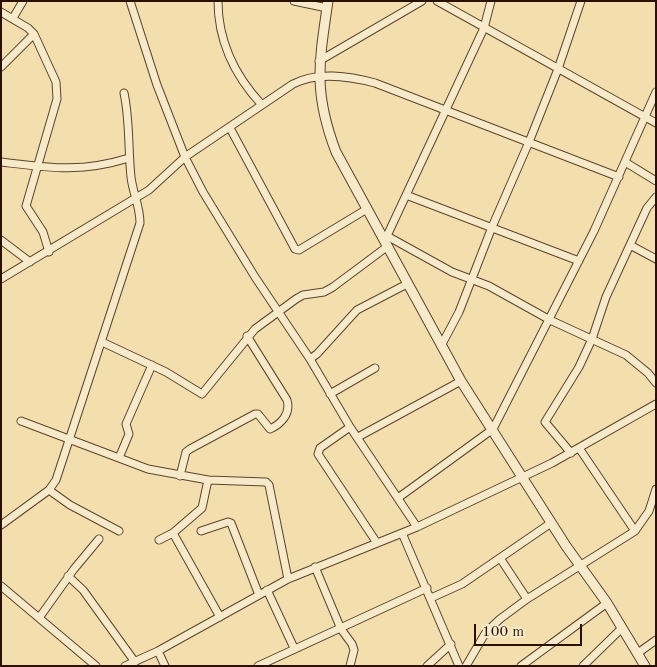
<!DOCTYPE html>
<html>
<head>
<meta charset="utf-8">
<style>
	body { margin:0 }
	#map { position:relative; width:657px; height:667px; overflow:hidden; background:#f3dfad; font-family:"Old Standard TT",serif }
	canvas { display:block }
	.frame { position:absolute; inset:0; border:2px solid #291000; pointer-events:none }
	.scale { position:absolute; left:474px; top:624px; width:108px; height:22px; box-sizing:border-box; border:2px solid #291000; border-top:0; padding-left:6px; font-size:15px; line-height:18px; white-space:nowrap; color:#291000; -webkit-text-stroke:4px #f7eaca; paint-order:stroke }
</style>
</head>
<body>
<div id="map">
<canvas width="657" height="667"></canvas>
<div class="frame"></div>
<div class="scale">100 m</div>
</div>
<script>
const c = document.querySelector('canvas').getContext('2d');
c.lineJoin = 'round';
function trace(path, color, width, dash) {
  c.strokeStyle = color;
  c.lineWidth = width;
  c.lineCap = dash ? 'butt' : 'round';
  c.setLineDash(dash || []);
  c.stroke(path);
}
const minor = new Path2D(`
	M130,1L157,85L185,157L203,192L255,277L310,359L350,427L417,527
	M218,1C218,42 235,76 262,105
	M294,1L327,8
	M437,1L656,123
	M1,12L28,28L34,34L56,82L57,99L26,206L43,232L49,252
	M13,18L23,1
	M319,61L422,1
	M1,67L34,34
	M230,128L295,249L299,250L367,209
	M1,162C51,168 80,173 129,158
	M625,162L656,181
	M406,195L579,261
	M387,236L452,272L489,286L550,320L626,355L648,373L656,383
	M386,238L484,28L491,1
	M1,240L30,262
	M630,245L656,259
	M1,279L149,190L185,157L293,84C318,71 349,76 375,83L619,177
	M102,342L166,372L202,394L255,329L296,299L303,295L324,292L333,287L388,246
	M441,346L459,312L492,227L529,142L558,69L581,1
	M310,359L317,354L357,310L407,284
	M330,394L375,368
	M21,421L148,469L208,480L266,482L269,485L288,579
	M350,427L320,448L318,454L377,543
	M358,437L461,381
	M579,448L635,531
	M571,453L545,422L579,367L592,339L606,297L647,208L656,197
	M119,458L129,434L126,424L152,365
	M180,476L186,452L190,449L255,414H258L270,429C281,424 291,414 287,400L247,336
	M49,490L70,505L119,531
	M398,498L493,429L594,231L656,92
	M1,525L49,490L56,480L140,223C140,206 133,194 131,177C128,149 130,121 124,93
	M201,531L228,522L231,523L259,595
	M173,533L220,617
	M402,533L459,666
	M159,540L173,533L202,508L208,480
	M500,558L527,599
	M315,567L341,629L352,644L354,650L350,666
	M68,576L83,590L135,662
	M1,586L96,666
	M267,590L294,648
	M431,598L462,584L551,523
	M39,618L74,569L99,539
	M158,651L165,666
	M638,653L656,640
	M125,666L158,651L288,579L417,527L552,463L656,404
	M258,666L427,588
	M427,666L451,644
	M466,666L486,632L500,619L527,599L635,531L649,511L656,489
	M521,666L607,603
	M583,666L622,628`);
const tertiary = new Path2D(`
	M328,1C319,63 313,92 336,152L461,381L566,546L607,603L645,666`);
trace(minor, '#5c442b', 9);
trace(tertiary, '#5c442b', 11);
trace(minor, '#f7eaca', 7);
trace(tertiary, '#f7eaca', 9);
</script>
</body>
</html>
